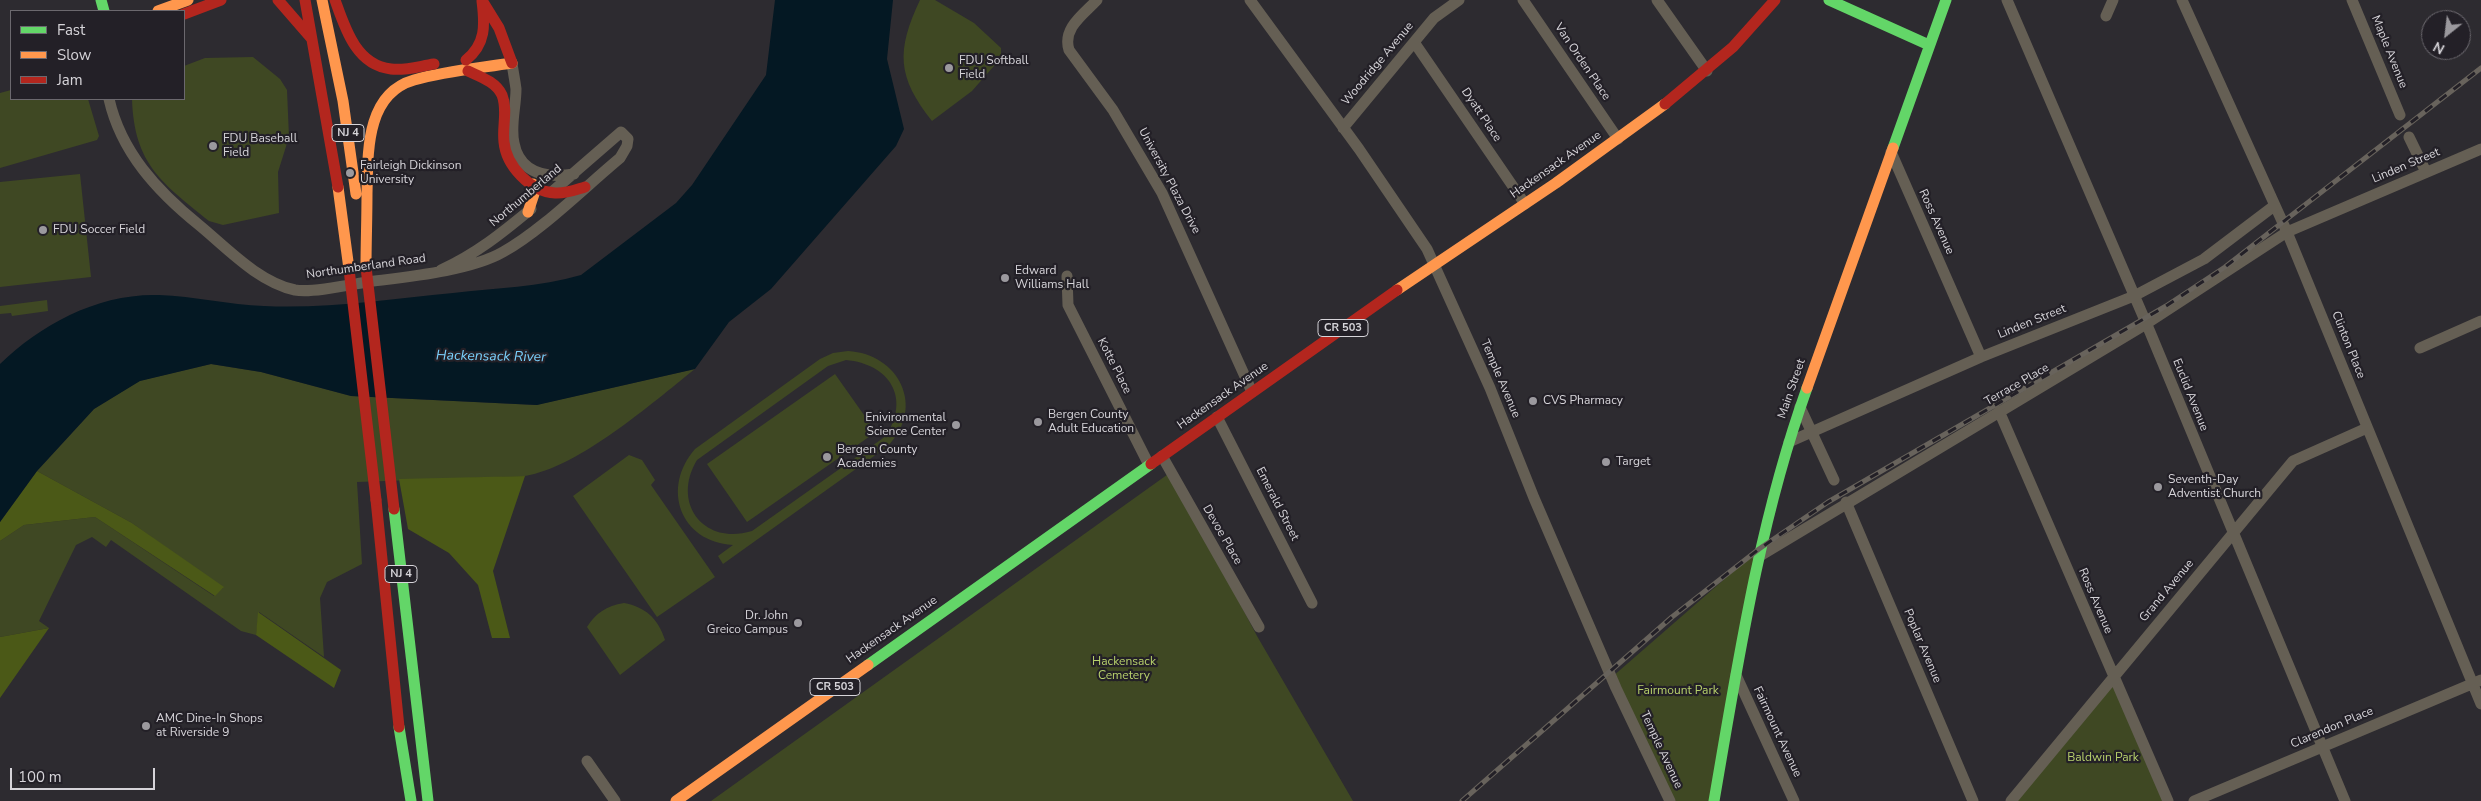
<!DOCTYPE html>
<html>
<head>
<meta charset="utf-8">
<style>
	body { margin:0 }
	#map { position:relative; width:2481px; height:801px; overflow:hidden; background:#2d2b30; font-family:"Nunito Sans",sans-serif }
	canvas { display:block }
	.legend { position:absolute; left:10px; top:10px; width:175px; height:90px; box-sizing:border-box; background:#232027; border:1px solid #6b686e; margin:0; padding:6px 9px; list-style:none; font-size:15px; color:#d6d4d9 }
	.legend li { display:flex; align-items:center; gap:10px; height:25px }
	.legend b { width:25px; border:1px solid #6b686e }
	.north { position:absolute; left:2421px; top:10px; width:50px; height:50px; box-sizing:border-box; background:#232027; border:1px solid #6b686e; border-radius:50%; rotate:209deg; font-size:14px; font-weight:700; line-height:20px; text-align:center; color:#d6d4d9 }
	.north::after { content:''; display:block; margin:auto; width:18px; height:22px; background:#9b999e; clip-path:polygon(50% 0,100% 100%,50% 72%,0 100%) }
	.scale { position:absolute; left:10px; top:768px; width:145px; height:22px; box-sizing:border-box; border:2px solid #d6d4d9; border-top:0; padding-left:6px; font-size:15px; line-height:18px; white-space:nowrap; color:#d6d4d9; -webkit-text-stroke:4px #232027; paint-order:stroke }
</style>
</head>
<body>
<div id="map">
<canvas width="2481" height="801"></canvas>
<ul class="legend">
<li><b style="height:6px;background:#63d668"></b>Fast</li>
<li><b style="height:6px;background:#ff974d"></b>Slow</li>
<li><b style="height:6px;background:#b3261e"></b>Jam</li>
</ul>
<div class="north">N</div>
<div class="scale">100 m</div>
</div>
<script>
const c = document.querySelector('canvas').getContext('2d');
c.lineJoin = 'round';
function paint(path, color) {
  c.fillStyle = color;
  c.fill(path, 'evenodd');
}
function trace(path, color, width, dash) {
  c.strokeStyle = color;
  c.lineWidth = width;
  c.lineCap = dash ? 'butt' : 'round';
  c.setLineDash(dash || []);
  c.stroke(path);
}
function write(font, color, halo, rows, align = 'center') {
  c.font = font + ' "Nunito Sans",sans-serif';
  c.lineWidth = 4.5;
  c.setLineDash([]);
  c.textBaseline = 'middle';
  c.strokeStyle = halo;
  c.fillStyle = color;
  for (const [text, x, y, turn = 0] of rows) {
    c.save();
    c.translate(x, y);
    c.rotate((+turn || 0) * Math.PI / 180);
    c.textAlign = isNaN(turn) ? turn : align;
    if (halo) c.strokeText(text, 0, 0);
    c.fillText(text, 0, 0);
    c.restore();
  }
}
const green = new Path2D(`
	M920,0H935L974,23L1001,48V58L972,91L932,121C897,77 896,51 920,0Z
	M253,57L280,79L287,90L289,137L278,172L279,213L223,225L209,221C162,183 134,164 132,99H184V66L205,58Z
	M11,90V99H88L99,136L97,140L0,168V93Z
	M80,174L91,277L0,287V182Z
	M47,300L48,311L12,316L11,313L0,314V306Z
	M848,351C899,354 926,407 888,446L723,564L718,556L733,545C680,542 661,488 695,449L820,359L833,353ZM846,360C889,364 911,397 886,436L752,531C704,546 671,503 697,460L828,366Z
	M211,364L261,372L351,396L536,405L695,369C651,404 579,467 525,476L357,482L362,564L327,582L320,598L324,657L259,612L256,635L241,631L111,540L106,547L92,537L76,545L39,621L49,628L0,637V541L24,525L95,517L214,596L223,588L132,523L37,471L94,409L139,381Z
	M835,374L876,432L747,522L707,464Z
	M629,455L642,460L655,480L651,485L715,577L657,617L573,496Z
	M1171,472L1257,636L1353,801H711Z
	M1759,549L1714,801H1670L1612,677Z
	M624,603C645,607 658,618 665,640L620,675L587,627C596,613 606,606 624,603Z
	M2113,678L2172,801H2011Z`);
const forest = new Path2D(`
	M37,471L132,523L224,587L215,596L95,517L24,525L0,541V522Z
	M525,476L493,571L510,638H492L478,585L449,553L408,529L399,479Z
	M258,612L341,670L334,688L256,635Z
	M49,628L0,698V637Z`);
const water = new Path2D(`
	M775,0H893L887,59L904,129L896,146L771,289L729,322L695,369L537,405L351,396L261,372L211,364L140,381L94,409L37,471L0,522V364C41,324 99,293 159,295C194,296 229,305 264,306C326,309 391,299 453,293C495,288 540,287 581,275L676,203L692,185L766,75Z`);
const street = new Path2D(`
	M1097,0C1084,14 1062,28 1069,50L1113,110L1162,193L1252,392
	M1250,0L1359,149L1427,249L1490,388L1534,498L1616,688L1670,801
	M1523,0L1618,139
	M1657,0L1707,71
	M2007,0L2150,332L2345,801
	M2182,0L2287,232L2481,704
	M2352,0L2400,115
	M2106,16L2113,0
	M1414,42L1525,204
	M512,63C513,71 515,81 516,89C516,107 510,126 514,143C520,175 548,178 574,174
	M109,99C121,152 157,191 199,225C227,248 258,282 295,290C312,293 349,285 367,282C405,277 470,271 503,252C541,231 585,187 620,158L627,146L628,139L621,132L553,191
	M1343,128L1434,18L1459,0
	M2409,137L2426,172
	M1891,152L1981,357
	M441,270C476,254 502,233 531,209
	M1067,276L1068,305L1149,465
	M2420,348L2481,321
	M1800,407L1834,480
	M1999,411L2168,801
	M1217,417L1312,603
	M1789,442L1981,357L2134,296L2204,259L2274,206
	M1162,456L1259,627
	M1846,502L1973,801
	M1758,557L2146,324L2287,232L2481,149
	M1736,675L1794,801
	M587,761L615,801
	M2011,801L2293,461L2367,428
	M2194,801L2481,680`);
const fast = new Path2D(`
	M101,0L104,11
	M1829,0L1929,45
	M1893,148L1946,0
	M394,509L428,801
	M868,665L1151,464
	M399,727L411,801
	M1714,801C1738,662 1759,522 1807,388`);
const slow = new Path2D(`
	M322,0L343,101L356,194
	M158,11L188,0
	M338,187L349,269
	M528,212L534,194L533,184
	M366,267C366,243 367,219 367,194C368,154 365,94 414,80C445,71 480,68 512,63
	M1397,290L1556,183L1665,104
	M1807,388L1893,148
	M676,801L868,665`);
const jam = new Path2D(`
	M278,0L311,38
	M305,0L338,187
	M335,0C345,28 356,65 391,69C405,71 420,66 434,64
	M483,2L499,28L512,63
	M184,14L221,0
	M466,60C486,44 485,25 482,1
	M468,71C481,77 496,82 502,95C508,110 502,126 504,142C506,165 530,192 555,193C565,194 575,190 585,187
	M1665,104L1733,47L1775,0
	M1151,464L1397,290
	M376,500L399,727`);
const rail = new Path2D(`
	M1462,801L1672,617L1759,549L1828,502L2166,306L2225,267L2481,68`);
const jamBridge = new Path2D(`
	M366,267L394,509
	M349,269L376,500`);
const markers = [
	[949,68,5,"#9b999e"],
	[213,146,5,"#9b999e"],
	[350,173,5,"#9b999e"],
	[43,230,5,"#9b999e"],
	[1005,278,5,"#9b999e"],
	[1533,401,5,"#9b999e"],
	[1038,422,5,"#9b999e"],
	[956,425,5,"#9b999e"],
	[827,457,5,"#9b999e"],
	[1606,462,5,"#9b999e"],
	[2158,487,5,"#9b999e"],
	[798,623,5,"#9b999e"],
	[146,726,5,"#9b999e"]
];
const shields = [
	[348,133,32],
	[1343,328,50],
	[401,574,32],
	[835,687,50]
];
const shieldNames = [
	["NJ 4",348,133],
	["CR 503",1343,328],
	["NJ 4",401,574],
	["CR 503",835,687]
];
const streetNames = [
	["Maple Avenue",2389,52,68],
	["Van Orden Place",1582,62,56],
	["Woodridge Avenue",1378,64,-50],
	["Dyatt Place",1481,115,56],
	["Hackensack Avenue",1556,165,-35],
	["Linden Street",2406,166,-23],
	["University Plaza Drive",1169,181,62],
	["Northumberland",526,196,-40],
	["Ross Avenue",1936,222,66],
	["Northumberland Road",366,267,-8],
	["Linden Street",2032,322,-22],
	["Clinton Place",2348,345,68],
	["Kotte Place",1114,366,63],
	["Temple Avenue",1500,379,67],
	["Terrace Place",2017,385,-30],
	["Main Street",1792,389,-71],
	["Euclid Avenue",2190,395,68],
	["Hackensack Avenue",1223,396,-35],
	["Emerald Street",1277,504,63],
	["Devoe Place",1222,535,60],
	["Grand Avenue",2167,591,-50],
	["Ross Avenue",2095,601,67],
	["Hackensack Avenue",892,630,-35],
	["Poplar Avenue",1922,646,67],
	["Clarendon Place",2332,728,-23],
	["Fairmount Avenue",1777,732,65],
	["Temple Avenue",1661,750,65]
];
const poiNames = [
	["FDU Softball",959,61],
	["Field",959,75],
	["FDU Baseball",223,139],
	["Field",223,153],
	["Fairleigh Dickinson",360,166],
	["University",360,180],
	["FDU Soccer Field",53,230],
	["Edward",1015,271],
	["Williams Hall",1015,285],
	["CVS Pharmacy",1543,401],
	["Bergen County",1048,415],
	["Adult Education",1048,429],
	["Enivironmental",946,418,"right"],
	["Science Center",946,432,"right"],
	["Bergen County",837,450],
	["Academies",837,464],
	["Target",1616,462],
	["Seventh-Day",2168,480],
	["Adventist Church",2168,494],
	["Dr. John",788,616,"right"],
	["Greico Campus",788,630,"right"],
	["AMC Dine-In Shops",156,719],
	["at Riverside 9",156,733]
];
const parkNames = [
	["Hackensack",1124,662],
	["Cemetery",1124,676],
	["Fairmount Park",1678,691],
	["Baldwin Park",2103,758]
];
const waterNames = [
	["Hackensack River",491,357,1]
];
paint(green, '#3f4823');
paint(forest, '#4b5917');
paint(water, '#041823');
trace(street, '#655f54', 11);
trace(fast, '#63d668', 11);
trace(slow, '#ff974d', 11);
trace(jam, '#b3261e', 11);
trace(rail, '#68635c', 5);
trace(rail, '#232027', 3, [9]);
trace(jamBridge, '#b3261e', 11);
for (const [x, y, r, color] of markers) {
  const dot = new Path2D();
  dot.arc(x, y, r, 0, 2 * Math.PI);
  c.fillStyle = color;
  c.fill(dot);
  trace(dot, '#232027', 2);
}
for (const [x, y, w] of shields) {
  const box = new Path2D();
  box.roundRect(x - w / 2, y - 8.5, w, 17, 4);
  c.fillStyle = '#232027';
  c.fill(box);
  trace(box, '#d6d4d9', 1);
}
write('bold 11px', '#d6d4d9', null, shieldNames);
write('12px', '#d6d4d9', '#232027', streetNames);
write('12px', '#d6d4d9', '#232027', poiNames, 'left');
write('12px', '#b8d16c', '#232027', parkNames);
write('italic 14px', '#7ad0fc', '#232027', waterNames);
</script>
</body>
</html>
